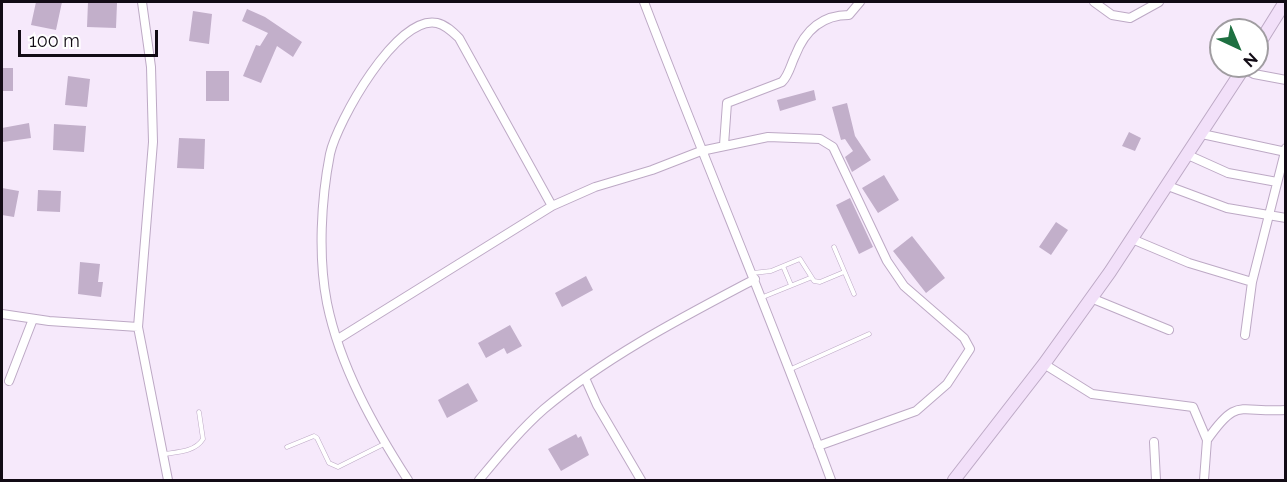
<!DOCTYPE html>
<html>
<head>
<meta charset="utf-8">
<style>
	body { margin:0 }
	#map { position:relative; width:1287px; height:482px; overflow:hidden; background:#f6e9fb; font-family:Raleway,sans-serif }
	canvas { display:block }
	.frame { position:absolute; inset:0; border:3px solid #120b15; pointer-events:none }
	.north { position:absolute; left:1209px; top:18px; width:60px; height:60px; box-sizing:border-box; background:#fff; border:2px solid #a09da1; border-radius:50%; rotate:136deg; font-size:16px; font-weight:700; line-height:24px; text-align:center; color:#120b15 }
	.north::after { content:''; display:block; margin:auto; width:21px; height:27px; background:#1e7041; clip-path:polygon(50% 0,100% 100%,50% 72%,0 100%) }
	.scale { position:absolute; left:18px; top:30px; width:140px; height:27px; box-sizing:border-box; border:3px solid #120b15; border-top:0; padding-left:8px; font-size:18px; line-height:21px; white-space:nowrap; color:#120b15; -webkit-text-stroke:4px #fff; paint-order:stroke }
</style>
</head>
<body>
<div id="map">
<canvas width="1287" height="482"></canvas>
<div class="frame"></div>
<div class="north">N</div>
<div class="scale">100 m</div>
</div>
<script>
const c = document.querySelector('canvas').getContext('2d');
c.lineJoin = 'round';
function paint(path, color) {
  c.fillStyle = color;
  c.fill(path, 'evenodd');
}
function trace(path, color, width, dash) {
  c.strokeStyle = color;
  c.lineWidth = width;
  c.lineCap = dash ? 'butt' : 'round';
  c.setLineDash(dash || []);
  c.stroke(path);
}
const building = new Path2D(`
	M36,2H62L56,30L31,25Z
	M88,2L117,3L116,28L87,27Z
	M247,9L265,17L302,42L293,57L277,46L261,83L243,76L256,45L260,46L268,33L242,21Z
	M193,11L212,14L209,44L189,41Z
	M2,68H13V91H2Z
	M206,71H229V101H206Z
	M68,76L90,79L87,107L65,105Z
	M814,90L816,100L780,111L777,100Z
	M847,103L855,136L871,160L852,172L845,157L853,151L845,139L841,140L832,107Z
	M29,123L31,138L3,142L2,128Z
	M54,124L86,126L84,152L53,150Z
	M1129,132L1141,138L1135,151L1122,146Z
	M179,138L205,139L204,169L177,168Z
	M884,175L899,200L878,213L862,188Z
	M2,188L19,191L14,217L2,215Z
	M38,190L61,191L60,212L37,211Z
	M850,198L873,247L859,254L836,205Z
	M1056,222L1068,230L1051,255L1039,247Z
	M912,236L945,278L926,293L893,251Z
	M80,262L100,264L98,282H103L101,297L78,294Z
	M586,276L593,290L562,307L555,293Z
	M510,325L522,346L507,354L504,348L486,358L478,343Z
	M468,383L478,401L447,418L438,400Z
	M576,434L578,438L581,436L589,455L561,471L548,449Z`);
const lane = new Path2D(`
	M834,247L854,294
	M783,266L791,285
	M753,273L771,271L800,259L814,281L820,282L844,272
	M763,297L810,278
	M791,369L869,334
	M287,447L314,436L317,438L329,463L338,467L384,444
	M164,454C177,452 195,452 203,439L199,412`);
const street = new Path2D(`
	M142,2L151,67L153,142L138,327L168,480
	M644,2C705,162 772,319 831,480
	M1094,2L1112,15L1130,18L1159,2
	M1243,68L1254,74L1286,80
	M1202,134L1286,152
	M724,145L727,103L782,82C789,75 791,64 795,56C805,30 822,15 849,15L860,2
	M1188,155L1228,173L1277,182
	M1168,186L1227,208L1286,218
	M1132,239L1189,263L1252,282
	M1091,298L1169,330
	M2,314L49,321L138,327
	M1245,335L1252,282L1286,148
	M338,339L552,206L595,187L652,170L701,151L768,137L820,139L833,147L887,261L904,286L964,338L970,349L947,384L916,411L818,446
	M1044,364L1092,394L1193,407L1207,440L1204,480
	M585,378L597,405L641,480
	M9,381L33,319
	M1207,440C1238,396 1238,413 1286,410
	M1154,442L1156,480
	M408,480C374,427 340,367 327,303C318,257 321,200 330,154C337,122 397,14 437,23C446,25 453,32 459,38L552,206
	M479,480C499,456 520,430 544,409C607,356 683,317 755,279`);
const secondary = new Path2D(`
	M1257,47L1285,2
	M954,480L1044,364L1110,272L1245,66`);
paint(building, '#c2afca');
trace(lane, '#bda9c5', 5);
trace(street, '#bda9c5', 10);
trace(secondary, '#bda9c5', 14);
trace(lane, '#fff', 4);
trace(street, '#fff', 8);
trace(secondary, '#f2e0f9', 12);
</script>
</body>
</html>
